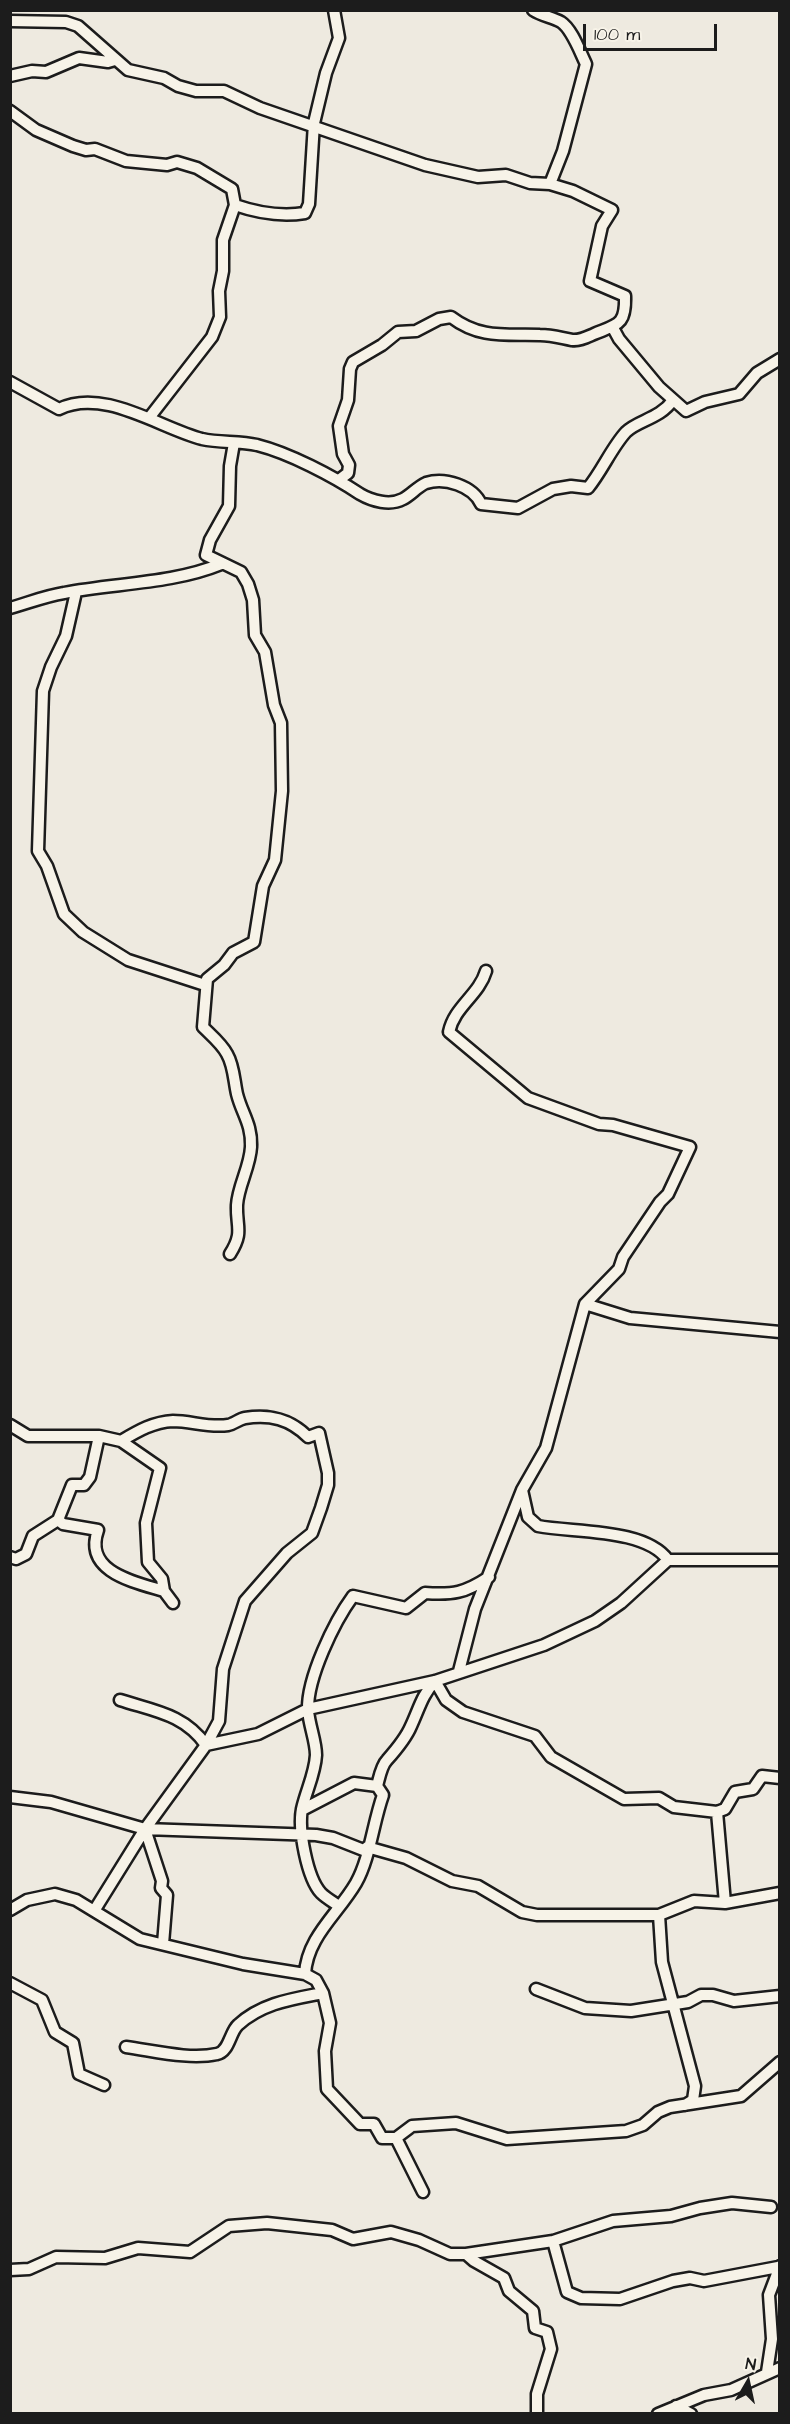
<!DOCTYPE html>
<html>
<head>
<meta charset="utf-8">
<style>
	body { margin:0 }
	#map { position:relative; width:790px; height:2424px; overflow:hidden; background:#eeeae0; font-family:"Architects Daughter",sans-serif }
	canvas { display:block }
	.frame { position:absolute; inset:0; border:12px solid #1c1c1c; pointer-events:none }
	.north { position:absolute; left:718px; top:2352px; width:60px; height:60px; -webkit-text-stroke:4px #f7f3e8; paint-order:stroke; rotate:9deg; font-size:16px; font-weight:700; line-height:24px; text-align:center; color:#1c1c1c }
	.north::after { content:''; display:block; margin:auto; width:21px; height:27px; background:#1c1c1c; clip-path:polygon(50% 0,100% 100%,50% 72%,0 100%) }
	.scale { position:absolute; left:583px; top:24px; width:134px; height:27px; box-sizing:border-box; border:3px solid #1c1c1c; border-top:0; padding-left:8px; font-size:18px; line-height:21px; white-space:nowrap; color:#1c1c1c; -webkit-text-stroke:4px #f7f3e8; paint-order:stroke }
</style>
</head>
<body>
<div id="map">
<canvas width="790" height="2424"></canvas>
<div class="frame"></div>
<div class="north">N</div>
<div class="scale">100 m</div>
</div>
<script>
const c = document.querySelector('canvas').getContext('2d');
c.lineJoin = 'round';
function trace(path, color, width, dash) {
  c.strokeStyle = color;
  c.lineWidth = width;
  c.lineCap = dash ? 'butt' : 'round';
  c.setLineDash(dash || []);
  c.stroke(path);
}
const minor = new Path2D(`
	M533,10C542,16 552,17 561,22C572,29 580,52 586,64L563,151L550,184
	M10,21L66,22L78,26L128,70L164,78L178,86L196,91H224L260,108L425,165L478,177L506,175L530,183L550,184L573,191L612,210L602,226L590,281L625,296C626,325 618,324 594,334C587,337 580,341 572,340C561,338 552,335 540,335C505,334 480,339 451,317L439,319L416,331L398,332L382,345L353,362L350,369L348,400L339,426L343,454L349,465L348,473L339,480
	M10,76L32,71L46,72L79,58L108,62L115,60
	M10,111L36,130L73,146L86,150L95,149L126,161L167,165L177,162L197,168L232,189L235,205L223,240V271L219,291L220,317L212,337L149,418
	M235,205C258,213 280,217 305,213L309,204L314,123L326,73L339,38L334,10
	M613,328L619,339L659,387L686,411L705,402L739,394L757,373L780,359
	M10,382L59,409C103,387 160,428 202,439C220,443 239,441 257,445C289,453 333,476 360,494C372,501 390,506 403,499C411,495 417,487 426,483C445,477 473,486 481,504L518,508L553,489L571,486L588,488C602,471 612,447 626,432C638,420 660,419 673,400
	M76,592L66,636L51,667L43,691L38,851L47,866L64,914L83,932L128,960L205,985
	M10,608C28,603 45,596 64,593C115,583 172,584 221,564
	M230,1254C244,1232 236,1227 237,1205C238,1186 250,1167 251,1147C252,1124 242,1114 237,1094C234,1081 234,1066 227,1054C222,1044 211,1035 203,1027L207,979L224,965L233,953L254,942L263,886L275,860L282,791L281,723L274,705L265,652L255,635L253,600L248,584L241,572L206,555L210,540L229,506L230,466L234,443
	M585,1304L630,1318L780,1332
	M10,1425L28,1436H99L121,1441C138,1431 153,1422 173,1421C191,1421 209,1428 228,1425C234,1424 239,1419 245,1418C270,1414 290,1419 308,1437L319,1433L328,1473V1485L321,1508L312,1533L287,1553L245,1601L223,1669L219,1721L206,1745C184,1714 154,1711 120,1700
	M121,1441L160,1468L146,1523L148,1562L162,1579L164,1591L173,1603
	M522,1490L528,1517L538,1526C574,1533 645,1528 668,1560
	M58,1520L63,1524L98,1530C83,1572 134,1582 164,1591
	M10,1557L16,1559L26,1554L33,1536L58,1520L72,1485H84L90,1477L99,1436
	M459,1671L475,1609L522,1490L546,1448L585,1304L619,1269L623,1257L660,1202L668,1194L690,1147L613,1125L599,1124L528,1098L449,1032C454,1007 479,995 486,971
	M10,1797L51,1802L145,1829L316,1835L333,1838L366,1851
	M302,1810L354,1783L377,1786C379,1779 381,1766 387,1760C395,1751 406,1738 411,1726C419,1709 422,1695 435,1681L446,1700L463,1712L535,1736L551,1757L624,1799L659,1798L674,1807L717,1812
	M145,1829L162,1881L161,1888L167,1895L163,1944
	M367,1847L406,1858L452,1881L478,1886L522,1912L537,1915H659L694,1901L725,1903L780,1893
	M725,1903L717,1812L725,1809L735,1792L753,1789L762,1776L780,1778
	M339,1906C333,1902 326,1898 321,1893C307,1878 298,1829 302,1809C306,1791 315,1774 316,1755C316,1741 309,1725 308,1710C307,1678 334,1622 353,1596L406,1608L425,1593C453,1595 465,1593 489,1577
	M10,1910L27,1900L55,1894L76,1900L140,1939L243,1964L305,1974L316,1980L323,1993L330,2023L325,2051L327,2089L360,2124H374L382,2138H396L423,2192
	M94,1911L145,1829L206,1745L258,1734L308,1709L435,1681L544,1645L595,1621L621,1603L668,1560H780
	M659,1915L662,1962L695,2086L693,2100L685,2105
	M305,1974C307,1937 338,1914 356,1883C370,1858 373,1823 383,1795L377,1786
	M10,1983L42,2000L55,2032L73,2043L79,2074L104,2085
	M536,1989L585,2008L631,2011L688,2002L701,1995H713L734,2001L780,1996
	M126,2047C155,2051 190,2060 217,2054C229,2052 230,2032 238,2025C262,2003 292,1999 323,1993
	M396,2138L412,2126L456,2123L507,2139L626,2131L643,2125L658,2112L670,2107L741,2096L780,2062
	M553,2241L567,2292L581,2298L620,2299L673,2281L690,2278L704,2281L778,2267
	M466,2254L553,2241L613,2221L671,2216L700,2208L732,2203L771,2207
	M10,2270L29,2269L56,2257L105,2258L138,2248L190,2252L229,2226L267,2223L332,2230L353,2239L391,2232L419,2240L450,2254H466L474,2261L504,2278L509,2291L533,2311L535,2328L547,2332L551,2349L537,2394V2414
	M767,2372L772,2339L769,2295L780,2266
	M676,2406L691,2414
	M658,2414L704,2395L731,2390L780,2368`);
trace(minor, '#1c1c1c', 15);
trace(minor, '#f7f3e8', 10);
</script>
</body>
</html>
